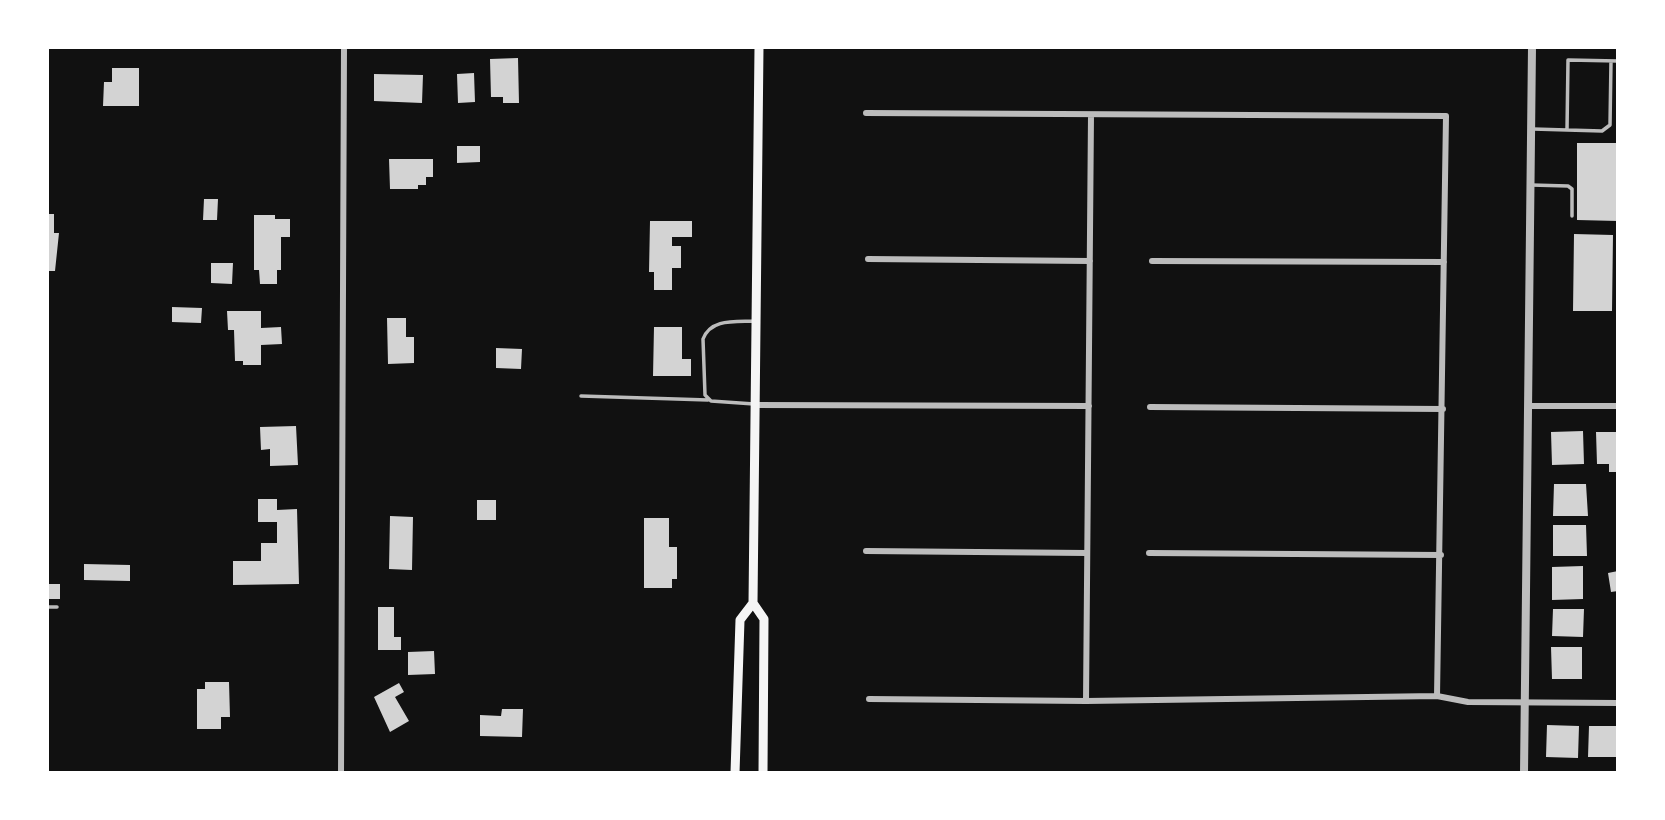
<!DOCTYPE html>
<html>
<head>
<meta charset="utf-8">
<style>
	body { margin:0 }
	#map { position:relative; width:1665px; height:820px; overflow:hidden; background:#111; font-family:Montserrat,sans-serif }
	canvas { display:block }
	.frame { position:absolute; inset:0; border:49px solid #fff; pointer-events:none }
</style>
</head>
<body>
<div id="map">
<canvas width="1665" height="820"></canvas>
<div class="frame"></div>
</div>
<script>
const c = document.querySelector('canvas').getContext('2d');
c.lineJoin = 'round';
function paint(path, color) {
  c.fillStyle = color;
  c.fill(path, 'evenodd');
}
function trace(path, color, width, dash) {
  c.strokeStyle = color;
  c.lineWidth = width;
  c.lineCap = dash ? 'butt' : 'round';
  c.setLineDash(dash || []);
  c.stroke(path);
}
const building = new Path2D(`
	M518,58L519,103H503V97H491L490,59Z
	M112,68H139V106H103L104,82H112Z
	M474,73L475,102L458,103L457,74Z
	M374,74L423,75L422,103L374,101Z
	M1577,143H1618V221L1577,220Z
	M457,146H480V162L457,163Z
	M389,159H433V177H426V185H418V189H390Z
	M204,199H218L217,220H203Z
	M47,214H54V233H59L55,271H47Z
	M254,215H275V219H290V237H281V270H277V284H260L259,270H254Z
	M650,221H692V237H672V246H681V268H672V290H654V272H649Z
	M1574,234L1613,235L1612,311H1573Z
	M211,263H233L232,284L211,283Z
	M172,307L202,308L201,323L172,322Z
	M227,311H261V328L281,327L282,344L261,345V365H243V361H235L234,330H228Z
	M387,318H406V337H414V363L388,364Z
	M654,327H682V359H691V376H653Z
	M496,348L522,349L521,369L496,368Z
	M296,426L298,465L270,466V449L261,450L260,427Z
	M1583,431L1584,464L1552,465L1551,432Z
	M1596,432H1618V472H1609V464H1597Z
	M1554,484H1586L1588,516H1553Z
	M258,499H277V510L297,509L299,584L233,585V561H261V543H277V522H258Z
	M477,500H496V520H477Z
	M390,516L413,517L412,570L389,569Z
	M644,518H669V547H677V579H672V588H644Z
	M1553,525H1586L1587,556H1553Z
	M84,564L130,565V581L84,580Z
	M1583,566V599L1552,600V567Z
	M1618,571V591L1611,592L1608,573Z
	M47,584H60V599H47Z
	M378,607H394V637H401V650H378Z
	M1553,609H1584L1583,637L1552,636Z
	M1551,647H1582V679H1552Z
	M434,651L435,674L408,675V652Z
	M205,682H229L230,717H221V729H197V689H205Z
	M399,683L404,692L395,697L409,721L390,732L374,697Z
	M502,709H523L522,737L480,736V715L501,716Z
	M1547,725L1579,726L1578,758L1546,757Z
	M1589,726H1618V757H1588Z`);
const service = new Path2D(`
	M1533,129L1567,130L1568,60L1618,61
	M1567,130L1602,131L1610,125L1611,61
	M1531,185L1568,186L1572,189V216
	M581,396L708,400
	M754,404L711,401L705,395L703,339C711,318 736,322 755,321
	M47,607H57`);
const minor = new Path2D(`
	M866,113L1446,116L1437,696
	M868,259L1090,261
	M1152,261L1444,262
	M756,405L1089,406
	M1528,406H1618
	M1150,407L1443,409
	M866,551L1087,553
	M1149,553L1441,555
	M869,699L1086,701L1437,696L1468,702L1618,703
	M1086,701L1091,115
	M341,773L344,47`);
const tertiary = new Path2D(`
	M1524,773L1532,47`);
const secondary = new Path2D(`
	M759,47L753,603L764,619L763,773
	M735,773L740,620L753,603`);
paint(building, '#d3d3d3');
trace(service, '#bcbcbc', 3.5);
trace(minor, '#bcbcbc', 6);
trace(tertiary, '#bcbcbc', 8);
trace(secondary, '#f5f5f5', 9);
</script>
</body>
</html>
